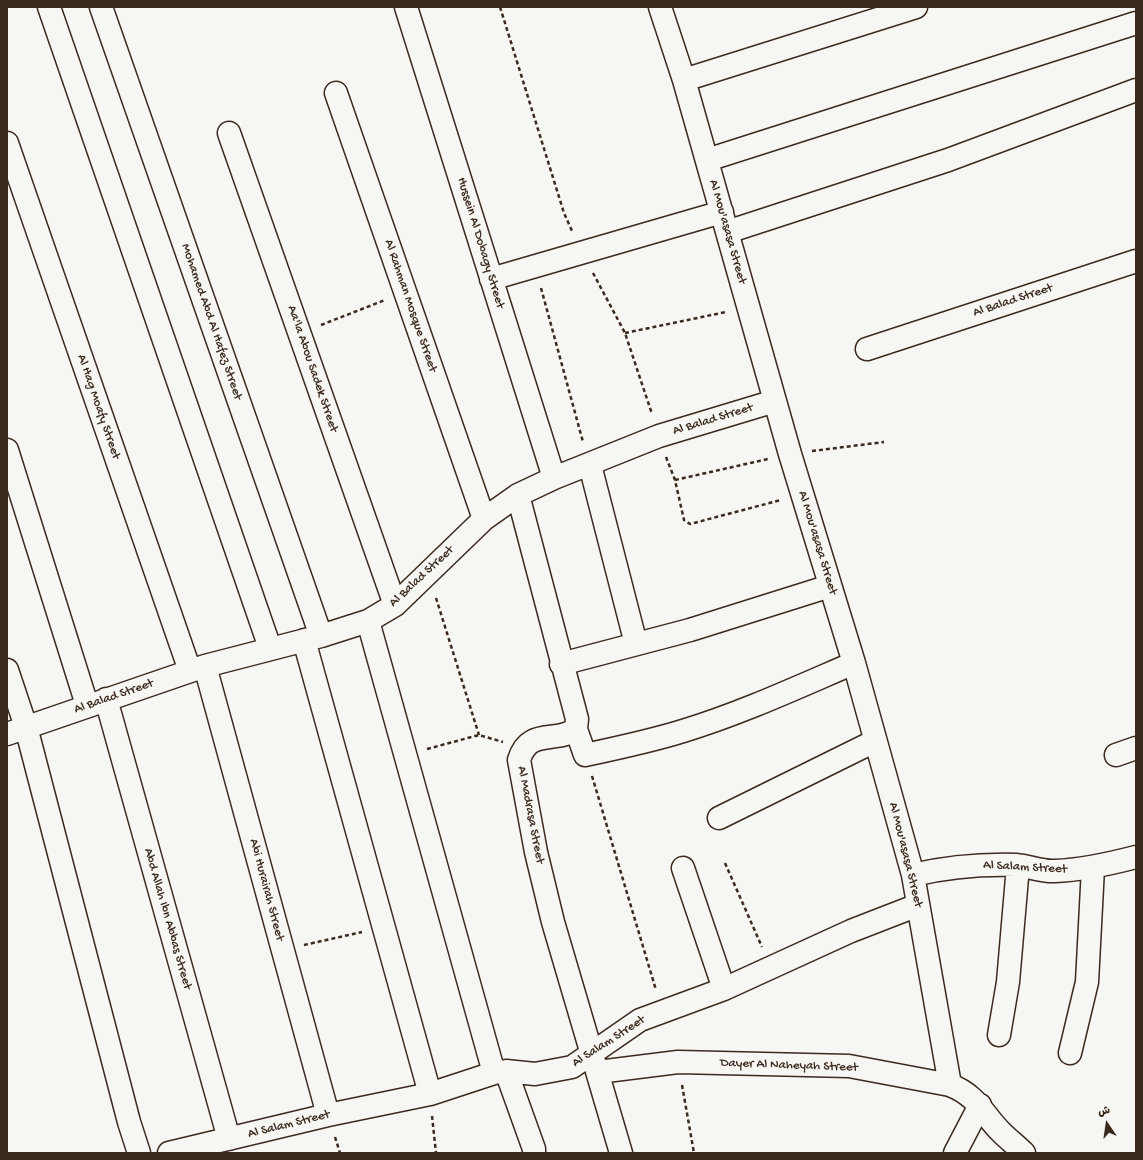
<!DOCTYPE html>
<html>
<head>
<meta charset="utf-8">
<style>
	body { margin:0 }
	#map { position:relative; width:1143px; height:1160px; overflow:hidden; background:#f6f6f2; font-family:"Gochi Hand","Playpen Sans Arabic",sans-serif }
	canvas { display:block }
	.frame { position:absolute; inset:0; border:8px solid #3b2a1e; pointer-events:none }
	.north { position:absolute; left:1087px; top:1104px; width:40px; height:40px; -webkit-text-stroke:3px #f6f6f2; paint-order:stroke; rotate:347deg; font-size:11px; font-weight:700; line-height:16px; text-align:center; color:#3b2a1e }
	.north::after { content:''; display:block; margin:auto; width:14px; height:18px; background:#3b2a1e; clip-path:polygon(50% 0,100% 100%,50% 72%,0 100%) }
</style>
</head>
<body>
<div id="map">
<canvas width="1143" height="1160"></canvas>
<div class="frame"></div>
<div class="north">ش</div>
</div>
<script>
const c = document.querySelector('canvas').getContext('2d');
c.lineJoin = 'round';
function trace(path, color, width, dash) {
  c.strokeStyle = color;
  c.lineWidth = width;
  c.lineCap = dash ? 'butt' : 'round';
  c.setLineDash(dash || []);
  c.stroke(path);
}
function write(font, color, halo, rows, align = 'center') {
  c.font = font + ' "Gochi Hand",sans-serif';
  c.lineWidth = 3;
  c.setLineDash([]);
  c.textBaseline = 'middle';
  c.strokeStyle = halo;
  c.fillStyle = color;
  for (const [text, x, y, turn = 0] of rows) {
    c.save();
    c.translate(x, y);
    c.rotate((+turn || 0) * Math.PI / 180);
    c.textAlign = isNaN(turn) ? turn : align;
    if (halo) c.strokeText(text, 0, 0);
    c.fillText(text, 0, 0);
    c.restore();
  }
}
const path = new Path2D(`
	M500,7L564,213L572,231
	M593,273L625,333L652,414
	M541,288L583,442
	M321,325L385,300
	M625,333L726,312
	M812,451L884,442
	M666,457L675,480L684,520L690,524L781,500
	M675,480L768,459
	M436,598L479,735
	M427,749L479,735L503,742
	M592,776L656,990
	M725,863L762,947
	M304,945L362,932
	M682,1085L694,1153
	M432,1116L436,1153
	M335,1137L340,1153`);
const street = new Path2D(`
	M49,7L270,648
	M101,7L321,636
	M406,7L554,478
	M660,7L684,80L790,454L854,663L913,875L950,1085
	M684,80L916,7
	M336,93L484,519
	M229,133L395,605
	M7,143L190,671
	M707,160L1136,23
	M727,232L948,160L1136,90
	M491,279L722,212
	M867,349L1136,261
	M7,450L87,705
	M590,465L636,644
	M518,495L577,719L576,729C556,744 529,727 519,760L536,852L553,922L621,1153
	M368,621L494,1073
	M304,640L430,1094
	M561,664L690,630L830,586
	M205,666L328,1115
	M7,670L26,727L129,1122L139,1153
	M106,699L229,1139
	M576,729L585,755C618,748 651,741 683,731C742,713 798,687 854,663
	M7,734L205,666L321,636L368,621L395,605L484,519L518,495L554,478L659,436L775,401
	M1116,755L1136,748
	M719,818L875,741
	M683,868L724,989
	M913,875C947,867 981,864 1016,865C1029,866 1042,872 1055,871C1083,870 1109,864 1136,857
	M999,1035L1008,982L1018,866
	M1070,1053L1087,982L1093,868
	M506,1071L534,1149V1153
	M598,1072L678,1062L849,1066L950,1085C978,1096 982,1113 1001,1132C1009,1140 1017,1146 1024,1153
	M169,1153L328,1115L430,1094L494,1073L506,1071L535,1074L572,1067L640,1020L724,989L851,931L918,905
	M955,1153L980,1105`);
const streetNames = [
	["Al Mou'asasa Street",727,232,74],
	["Hussein Al Dobagy Street",480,243,73],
	["Al Balad Street",1013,301,-18],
	["Al Rahman Mosque Street",410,306,71],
	["Mohamed Abd Al Hafez Street",211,322,71],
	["Aa'la Abou Sadek Street",312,369,71],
	["Al Hag Moafy Street",98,407,71],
	["Al Balad Street",713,420,-17],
	["Al Mou'asasa Street",817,543,73],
	["Al Balad Street",422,577,-43],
	["Al Balad Street",114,697,-19],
	["Al Madrasa Street",530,815,79],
	["Al Mou'asasa Street",905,855,76],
	["Al Salam Street",1025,868,3],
	["Abi Hurairah Street",266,890,75],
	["Abd Allah Ibn Abbas Street",167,919,74],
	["Al Salam Street",609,1042,-33],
	["Dayer Al Naheyah Street",789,1066,2],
	["Al Salam Street",289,1125,-14]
];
trace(street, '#3b2a1e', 25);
trace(path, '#3b2a1e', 2.5, [4, 3]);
trace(street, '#f6f6f2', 22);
write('13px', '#3b2a1e', '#f6f6f2', streetNames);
</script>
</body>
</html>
